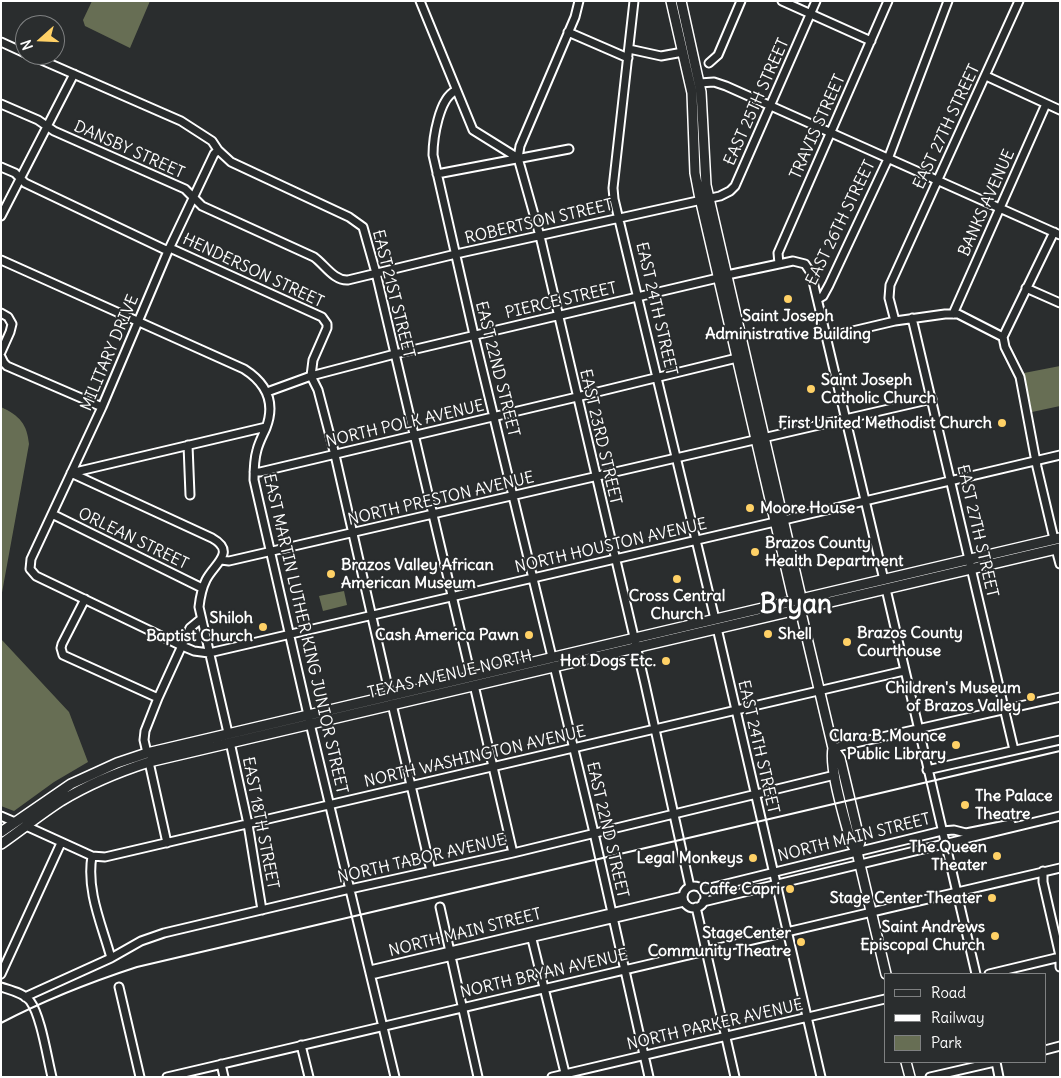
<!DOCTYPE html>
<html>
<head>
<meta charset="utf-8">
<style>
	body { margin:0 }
	#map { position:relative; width:1061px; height:1078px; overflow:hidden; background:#2a2d2e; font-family:Delius,sans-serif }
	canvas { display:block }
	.frame { position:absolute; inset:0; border:2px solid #fff; pointer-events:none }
	.legend { position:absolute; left:884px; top:973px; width:162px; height:90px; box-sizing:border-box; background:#2a2d2e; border:1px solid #7f8182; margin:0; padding:6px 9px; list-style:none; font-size:15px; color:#fff }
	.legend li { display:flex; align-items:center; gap:10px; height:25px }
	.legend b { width:25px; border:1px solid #7f8182 }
	.north { position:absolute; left:15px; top:15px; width:50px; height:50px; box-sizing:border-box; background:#2a2d2e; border:1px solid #7f8182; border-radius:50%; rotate:250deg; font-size:14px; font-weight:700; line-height:20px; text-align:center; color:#fff }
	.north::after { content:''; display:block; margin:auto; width:18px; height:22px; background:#ffd166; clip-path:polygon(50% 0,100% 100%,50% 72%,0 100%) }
</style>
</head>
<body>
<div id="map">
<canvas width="1061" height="1078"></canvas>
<div class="frame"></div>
<ul class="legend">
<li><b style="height:6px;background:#2a2d2e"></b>Road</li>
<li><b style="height:6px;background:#fff"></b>Railway</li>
<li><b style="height:14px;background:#676e54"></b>Park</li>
</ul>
<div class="north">N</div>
</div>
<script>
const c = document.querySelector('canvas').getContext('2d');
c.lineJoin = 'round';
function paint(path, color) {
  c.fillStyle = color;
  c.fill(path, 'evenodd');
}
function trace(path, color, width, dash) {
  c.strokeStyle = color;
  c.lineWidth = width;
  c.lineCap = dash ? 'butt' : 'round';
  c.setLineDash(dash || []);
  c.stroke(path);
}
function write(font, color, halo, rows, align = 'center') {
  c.font = font + ' Delius,sans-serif';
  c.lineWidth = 4;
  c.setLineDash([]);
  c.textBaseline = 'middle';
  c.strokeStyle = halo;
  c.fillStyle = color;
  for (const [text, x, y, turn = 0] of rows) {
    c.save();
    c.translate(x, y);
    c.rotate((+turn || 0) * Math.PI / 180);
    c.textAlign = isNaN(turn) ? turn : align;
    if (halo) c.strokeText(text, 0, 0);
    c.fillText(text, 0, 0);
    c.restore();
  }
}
const green = new Path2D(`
	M92,1H150L130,48L85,26L83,20Z
	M1060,366V406L1032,412L1024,373Z
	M1,407C20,416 27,424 29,444L1,598Z
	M344,591L347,605L323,611L319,596Z
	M1,639L69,712L88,762L54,782L14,811L1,806Z`);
const minor = new Path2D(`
	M420,1L473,130L518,158
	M579,1L575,17L520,146L518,158L540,236L645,684L690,887
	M634,1L613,188L614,199L715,619
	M782,1L871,41
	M568,32L628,58
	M1,42L25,53
	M629,49L661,56L683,52
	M30,55L181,121L212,141L218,150L231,162L349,217L363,227L376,273L471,676
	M709,63L718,55L741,1
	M986,76L1060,110
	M699,83L714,82L726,86L1060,235
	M455,91C439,99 433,138 433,155L474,335L552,657
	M1,104L38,120L54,131L185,189L202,206L314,257C325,265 334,281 348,280L456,254L720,196L730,191L735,186L816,1
	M218,150L214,154L168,251L102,407L31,559L30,569L36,576L182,646L194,651L209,653L775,522
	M1,167L15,173L25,183L168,251
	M437,174L569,149
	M1,216L74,74
	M170,248L322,317L327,324V328L313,360L311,376L318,390L335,455L390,696
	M1,260L244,369C266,383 276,402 266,428C263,435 259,442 257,450C254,460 254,470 254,480L308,715L395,1077
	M779,264L778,253L888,1
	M727,275L793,261L805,264L811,273L884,580
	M1026,288L1060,303
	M818,299L823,296L829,285L888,159L948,1
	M1,313L8,317L12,324L10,332L1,352
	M953,314L1046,104
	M912,318L1014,750
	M895,321L889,298L890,285L1019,1
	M827,337L895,321L945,314H958L1003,337
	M1,357L4,363L7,366L102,407
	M267,392L311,376L395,354L718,278
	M188,445L190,495
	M254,472H260L577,397L737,358
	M71,473L212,538C237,552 214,564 206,580C202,588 200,598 199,607L228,733
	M71,473L266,427
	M52,514L202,588
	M784,520L1060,455
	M1054,539L1037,467L1020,377L1005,347L1003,337L1054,232
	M1056,549L1060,564
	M221,560L229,561L932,399
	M886,589L976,974
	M85,599L62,644L61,648L63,655L158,698
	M717,628L821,1077
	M554,666L594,833L649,1077
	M474,685L513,853
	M392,704L431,871
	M230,742L248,824L262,910
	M833,748L1060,697
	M147,753L144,740L145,731L158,698L190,628L201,619
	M149,762L167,843
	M927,770L1060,740
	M1,816L15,822
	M26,826L92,856L105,857L904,671
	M92,856C86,891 102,925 111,958
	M1043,871V882L1060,956
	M683 897a11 11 0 1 1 22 0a11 11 0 1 1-22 0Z
	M702,890L942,831L954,830L966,833L1011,824
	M703,902L1060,816
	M440,907L478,1077
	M696,907L735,1077
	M531,935L566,1077
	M1060,957V967
	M370,970L683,896
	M1,974L61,843
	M989,974L1060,957
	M371,975L684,902
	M1,987C10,990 24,993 30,1001C41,1016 47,1057 52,1077
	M119,987L140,1077
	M25,997L111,958L141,941L164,933L350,889L513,853L835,775
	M301,1045L309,1077
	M1045,1050L1060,1046
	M996,1062L999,1077
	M221,1064L224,1077
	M167,1077L1060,868
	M552,1077L885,999
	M930,1077L995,1062`);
const major = new Path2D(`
	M671,1L692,93L695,173L699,194L792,594L798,600L833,748L840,758L860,842L857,852
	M681,1L701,92L706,185L800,593L798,600
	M833,748C829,770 845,819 851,843L857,852L886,974
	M1,832L71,784L117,763L147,753L1060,538
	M1,844C21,830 41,814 61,801C89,784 118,772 149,762L1060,548
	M906,1062L910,1077`);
const rail = new Path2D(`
	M1,1023C45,1000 91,982 137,967L1060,751`);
const markers = [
	[788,299,5,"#ffd166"],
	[811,389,5,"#ffd166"],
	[1002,423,5,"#ffd166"],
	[750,508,5,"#ffd166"],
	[755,552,5,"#ffd166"],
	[331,574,5,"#ffd166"],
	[677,579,5,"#ffd166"],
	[263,627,5,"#ffd166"],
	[768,634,5,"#ffd166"],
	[529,635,5,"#ffd166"],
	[847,642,5,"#ffd166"],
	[666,661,5,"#ffd166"],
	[1031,697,5,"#ffd166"],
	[956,745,5,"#ffd166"],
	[965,805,5,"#ffd166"],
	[997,856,5,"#ffd166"],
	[753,858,5,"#ffd166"],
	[790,889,5,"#ffd166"],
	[992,898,5,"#ffd166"],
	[995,936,5,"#ffd166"],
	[801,942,5,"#ffd166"]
];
const streetNames = [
	["EAST 25TH STREET",757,102,-66],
	["TRAVIS STREET",818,127,-66],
	["EAST 27TH STREET",947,127,-65],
	["DANSBY STREET",129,150,24],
	["BANKS AVENUE",987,203,-66],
	["ROBERTSON STREET",539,222,-13],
	["EAST 26TH STREET",841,223,-64],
	["HENDERSON STREET",253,271,25],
	["EAST 21ST STREET",393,294,76],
	["PIERCE STREET",561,301,-13],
	["EAST 24TH STREET",656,309,77],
	["MILITARY DRIVE",110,353,-67],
	["EAST 22ND STREET",497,369,76],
	["NORTH POLK AVENUE",405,424,-13],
	["EAST 23RD STREET",600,437,77],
	["NORTH PRESTON AVENUE",441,499,-13],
	["EAST 27TH STREET",977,531,77],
	["ORLEAN STREET",133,539,26],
	["NORTH HOUSTON AVENUE",611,546,-13],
	["EAST MARTIN LUTHER KING JUNIOR STREET",305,634,77],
	["TEXAS AVENUE NORTH",450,675,-13],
	["EAST 24TH STREET",758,747,77],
	["NORTH WASHINGTON AVENUE",475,757,-13],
	["EAST 18TH STREET",260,823,79],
	["EAST 22ND STREET",607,830,77],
	["NORTH MAIN STREET",854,838,-14],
	["NORTH TABOR AVENUE",422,859,-13],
	["NORTH MAIN STREET",465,933,-14],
	["NORTH BRYAN AVENUE",544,974,-13],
	["NORTH PARKER AVENUE",715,1025,-13]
];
const poiNames = [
	["Saint Joseph",788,316,"center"],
	["Administrative Building",788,334,"center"],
	["Saint Joseph",821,380,"left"],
	["Catholic Church",821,398,"left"],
	["First United Methodist Church",992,423],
	["Moore House",760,508,"left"],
	["Brazos County",765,543,"left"],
	["Health Department",765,561,"left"],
	["Brazos Valley African",341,565,"left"],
	["American Museum",341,583,"left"],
	["Cross Central",677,596,"center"],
	["Church",677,614,"center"],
	["Shiloh",253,618],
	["Baptist Church",253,636],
	["Brazos County",857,633,"left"],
	["Courthouse",857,651,"left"],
	["Shell",778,634,"left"],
	["Cash America Pawn",519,635],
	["Hot Dogs Etc.",656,661],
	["Children's Museum",1021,688],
	["of Brazos Valley",1021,706],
	["Clara B. Mounce",946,736],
	["Public Library",946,754],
	["The Palace",975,796,"left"],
	["Theatre",975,814,"left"],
	["The Queen",987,847],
	["Theater",987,865],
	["Legal Monkeys",743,858],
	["Caffe Capri",780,889],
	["Stage Center Theater",982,898],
	["Saint Andrews",985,927],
	["Episcopal Church",985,945],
	["StageCenter",791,933],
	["Community Theatre",791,951]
];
const townNames = [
	["Bryan",796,606]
];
paint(green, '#676e54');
trace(minor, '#fff', 11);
trace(major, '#fff', 12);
trace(minor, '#2a2d2e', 7);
trace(major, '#2a2d2e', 9);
trace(rail, '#fff', 2);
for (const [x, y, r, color] of markers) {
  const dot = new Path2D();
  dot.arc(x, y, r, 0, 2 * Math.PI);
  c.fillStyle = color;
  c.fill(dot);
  trace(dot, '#2a2d2e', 2);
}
write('16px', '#fff', '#2a2d2e', streetNames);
write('bold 16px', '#fff', '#2a2d2e', poiNames, 'right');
write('bold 26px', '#fff', '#2a2d2e', townNames);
</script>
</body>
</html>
